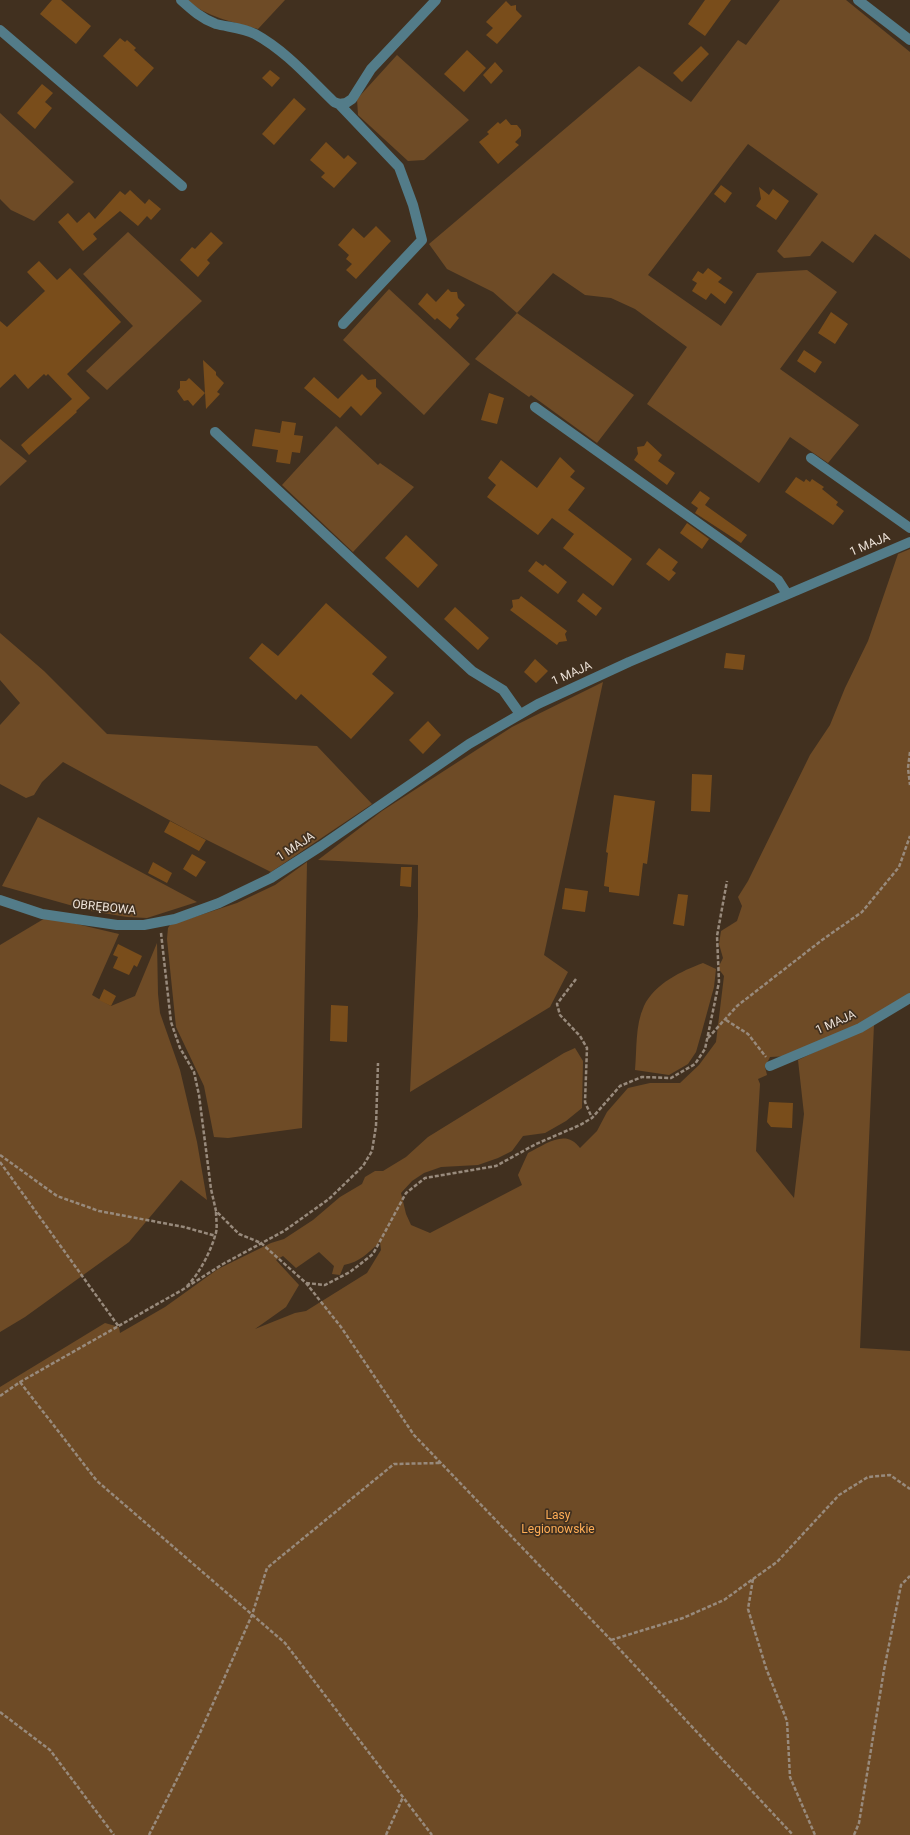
<!DOCTYPE html>
<html>
<head>
<meta charset="utf-8">
<style>
	body { margin:0 }
	canvas { display:block; background:#41301f }
</style>
</head>
<body>
<canvas width="910" height="1835"></canvas>
<script>
const c = document.querySelector('canvas').getContext('2d');
c.lineJoin = 'round';
function paint(path, color) {
  c.fillStyle = color;
  c.fill(path, 'evenodd');
}
function trace(path, color, width, dash) {
  c.strokeStyle = color;
  c.lineWidth = width;
  c.lineCap = dash ? 'butt' : 'round';
  c.setLineDash(dash || []);
  c.stroke(path);
}
function write(font, color, halo, rows, align = 'center') {
  c.font = font + ' Roboto,sans-serif';
  c.lineWidth = 3.5;
  c.setLineDash([]);
  c.textBaseline = 'middle';
  c.strokeStyle = halo;
  c.fillStyle = color;
  for (const [text, x, y, turn = 0] of rows) {
    c.save();
    c.translate(x, y);
    c.rotate((+turn || 0) * Math.PI / 180);
    c.textAlign = isNaN(turn) ? turn : align;
    if (halo) c.strokeText(text, 0, 0);
    c.fillText(text, 0, 0);
    c.restore();
  }
}
const green = new Path2D(`
	M187,0H285L258,29C233,22 206,17 187,0Z
	M780,0H846L910,52V259L875,234L853,263L822,241L810,256L784,258L777,251L818,194L748,144L648,275L721,326L757,273L807,270L837,292L780,369L859,425L828,463L790,437L759,483L647,404L687,347L635,309L611,298L585,295L553,273L517,313L634,395L597,443L531,395L529,397L475,359L517,313L493,292L447,269L429,244L639,66L691,102L738,40L746,45Z
	M397,55L469,120L424,160L408,161L358,115L357,99Z
	M0,113L74,182L34,221L11,210L0,199Z
	M128,232L202,301L107,390L86,371L133,326L83,274Z
	M389,289L470,364L424,415L343,340Z
	M336,426L378,465L380,463L414,487L353,552L282,485Z
	M0,439L27,461L0,486Z
	M910,549V995L859,1025L790,1056L770,1057L765,1067L767,1075L758,1079L760,1084L756,1151L794,1198L804,1114L798,1060L874,1024L860,1348L910,1351V1835H0V1387L105,1323L119,1327L120,1333L165,1307L218,1269L271,1243L284,1239L313,1220L340,1197L362,1184L365,1177L375,1171H383L406,1157L428,1137L564,1053L575,1048L583,1061L582,1108L566,1121L545,1133L523,1136L512,1151L498,1158L478,1165L441,1167L424,1173L412,1181L401,1193L406,1214L411,1225L430,1233L522,1185L518,1175L528,1153C546,1144 566,1128 580,1148L597,1131L607,1112L628,1088L650,1083H680L699,1065L716,1042L724,976L718,968L723,958L719,944L721,931L737,921L742,906L738,897L748,881L810,755L830,725L845,688L868,641L898,554ZM380,1242L381,1250L367,1273L306,1311L295,1313L255,1329L286,1307L299,1285L276,1260L283,1256L296,1268L319,1252L334,1266L332,1274L340,1275L344,1265C360,1262 368,1253 380,1242Z
	M0,633L44,671L107,734L317,746L372,804L271,872L191,832L63,762L42,782L34,795L26,798L0,784V725L20,703L0,680Z
	M603,682L544,955L568,972L550,1007L410,1092L418,916V865L318,860L382,811L512,727Z
	M38,817L197,902L147,918L127,917L91,911L2,886Z
	M307,862L302,1128L228,1138L214,1137L204,1086L176,1027L167,939L168,928L170,925L237,903L275,885Z
	M47,917L119,934L92,995L111,1006L135,996L157,943L158,994L160,1013L180,1070L197,1142L207,1200L181,1180L129,1242L25,1317L0,1332V945Z
	M703,963L716,969L714,987L702,1031L696,1052L688,1064L669,1075L635,1070C637,1050 635,1025 644,1006C655,983 682,971 703,963Z`);
const building = new Path2D(`
	M52,0H61L91,26L76,44L40,14Z
	M705,0H731L705,36L688,24Z
	M506,1L511,6L516,5V10L522,16L497,44L486,35L493,28L486,22Z
	M120,38L125,42L127,40L136,48L134,50L154,68L137,87L103,56Z
	M701,46L709,54L682,82L673,73Z
	M467,50L486,68L464,92L444,74Z
	M495,62L503,71L491,84L483,75Z
	M270,70L280,78L272,87L262,78Z
	M42,84L53,93L45,102L52,108L35,129L17,113Z
	M294,98L306,109L274,145L262,134Z
	M506,119L511,125H517L521,130V136L515,142L519,145L498,164L479,142L489,134L487,132L498,122L500,124Z
	M326,142L344,159L348,155L357,163L334,188L321,177L325,173L310,160Z
	M721,185L732,193L725,203L714,194Z
	M759,187L769,195L773,189L789,201L776,220L756,206L761,199Z
	M130,190L145,204L149,199L161,209L151,220L147,216L138,226L120,211L93,234L97,239L83,251L58,222L68,213L77,223L89,212L95,219L120,191L125,195Z
	M376,226L391,241L356,279L346,270L352,264L346,259L349,255L338,245L353,228L364,238Z
	M211,232L223,243L207,260L210,263L198,277L180,260L192,247L195,249Z
	M39,261L57,280L70,268L121,322L67,374L90,398L76,411L77,412L29,455L21,445L72,399L48,374L46,376L44,374L28,389L15,374L0,388V321L7,327L45,291L27,272Z
	M708,268L722,278L718,282L733,292L725,304L711,293L706,300L692,291L697,283L692,280L698,271L703,274Z
	M448,289L451,292H457L458,298L465,305L456,315L459,318L450,329L437,318L435,320L418,304L427,293L436,302Z
	M831,312L848,324L835,344L818,333Z
	M804,350L822,362L815,373L797,361Z
	M203,360L216,372V375L224,383L217,392L220,394L206,409Z
	M362,374L368,380L376,379V387L382,393L361,416L351,406L340,418L304,388L314,377L338,399Z
	M189,378L205,393L193,406L188,400L184,401L177,391L180,388V381H186Z
	M489,393L504,398L497,424L481,420Z
	M282,421L296,423L294,435L303,436L300,453L292,452L290,464L276,462L278,450L252,446L255,429L280,433Z
	M647,441L662,455L658,461L675,473L667,485L634,460L638,454L637,447L644,446Z
	M560,457L575,471L570,477L585,488L568,510L632,559L613,586L563,548L574,534L552,518L538,535L487,497L496,485L488,478L501,460L537,488Z
	M796,477L804,482L806,479L810,482L812,479L824,487L822,489L838,502L836,505L844,511L833,525L785,492Z
	M700,491L710,498L705,505L747,535L741,543L695,513L698,508L691,503Z
	M687,523L709,539L702,549L680,533Z
	M406,535L438,565L418,588L385,558Z
	M659,548L678,562L672,570L676,573L669,581L646,564Z
	M536,561L543,566L545,564L567,582L558,594L528,571Z
	M583,593L602,608L596,616L577,601Z
	M521,596L567,631L565,634L567,641L559,642L557,645L510,610L513,607L512,600L519,599Z
	M326,603L387,657L372,674L394,693L351,739L301,694L296,700L249,658L262,643L278,656Z
	M455,607L489,638L478,650L444,619Z
	M726,653L745,655L743,670L724,668Z
	M535,659L548,671L536,683L524,672Z
	M428,721L441,735L423,754L409,740Z
	M692,774L712,775L710,812L691,811Z
	M614,795L655,801L647,864L643,863L639,896L609,892V887L604,886L608,853L606,852Z
	M170,821L206,840L199,851L164,832Z
	M192,854L206,862L196,877L183,869Z
	M153,862L172,873L167,883L148,873Z
	M401,867H412L411,887L400,886Z
	M565,888L588,891L585,912L562,909Z
	M678,894L688,895L684,926L673,924Z
	M118,944L142,956L137,967L134,965L129,975L113,968L118,957L113,955Z
	M104,989L116,996L111,1006L99,1000Z
	M331,1005L348,1006L347,1042L330,1041Z
	M769,1102L793,1103L792,1128L771,1127L767,1122Z`);
const path = new Path2D(`
	M910,752L908,768L910,785
	M161,933L171,1022L180,1048L194,1072L199,1095L211,1189L216,1211L239,1234L261,1243L306,1283L341,1327L414,1435L611,1640L793,1835
	M576,979L557,1004L560,1015L580,1036L587,1048L585,1102L592,1118
	M726,1020L748,1034L766,1057
	M708,1038L737,1006L822,940L862,912L899,867L910,836
	M0,1155L57,1196L99,1211L184,1227L216,1236
	M0,1162L119,1327
	M306,1283L325,1285L350,1272L373,1254L406,1193L425,1178L496,1166L536,1144L580,1125L592,1118L620,1086L642,1077L671,1078L695,1064L705,1049L719,982L717,936L727,881
	M187,1286C199,1274 210,1253 215,1236C218,1229 216,1219 216,1211
	M20,1382L97,1481L285,1643L432,1835
	M0,1396L20,1382L182,1290L223,1264L284,1231L329,1199L363,1166L372,1151L376,1126L378,1063
	M753,1579L777,1562L839,1495L868,1477L890,1475L910,1489
	M611,1640L683,1618L724,1600L753,1579L748,1609L766,1668L787,1721L790,1777L815,1835
	M0,1712L50,1750L114,1835
	M149,1835L200,1733L252,1615L267,1568L394,1464L440,1463
	M386,1835L403,1797
	M854,1835L859,1823L884,1670L901,1585L910,1576`);
const minor = new Path2D(`
	M181,0C192,10 202,19 216,24C228,27 244,28 255,34C286,51 309,78 334,102L339,104L346,103L352,99L371,69L436,0
	M858,0L910,40
	M0,30L182,186
	M339,104L399,167L413,205L422,240L343,324
	M535,407L778,580L787,594
	M215,432L472,671L503,690L520,714
	M811,458L910,528
	M0,900L42,914L117,925H144L175,919L219,903L271,878L321,846L469,744L538,704L629,662L910,542
	M770,1066L860,1028L910,998`);
const streetNames = [
	["1 MAJA",870,545,-23],
	["1 MAJA",572,674,-24],
	["1 MAJA",296,847,-33],
	["OBRĘBOWA",104,908,6],
	["1 MAJA",836,1023,-24]
];
const parkNames = [
	["Lasy",558,1516],
	["Legionowskie",558,1530]
];
paint(green, '#6e4b26');
paint(building, '#794d1b');
trace(path, '#988a7c', 2.5, [4, 2]);
trace(minor, '#537c89', 10);
write('12px', '#eee3d9', '#41301f', streetNames);
write('12px', '#fead56', '#41301f', parkNames);
</script>
</body>
</html>
